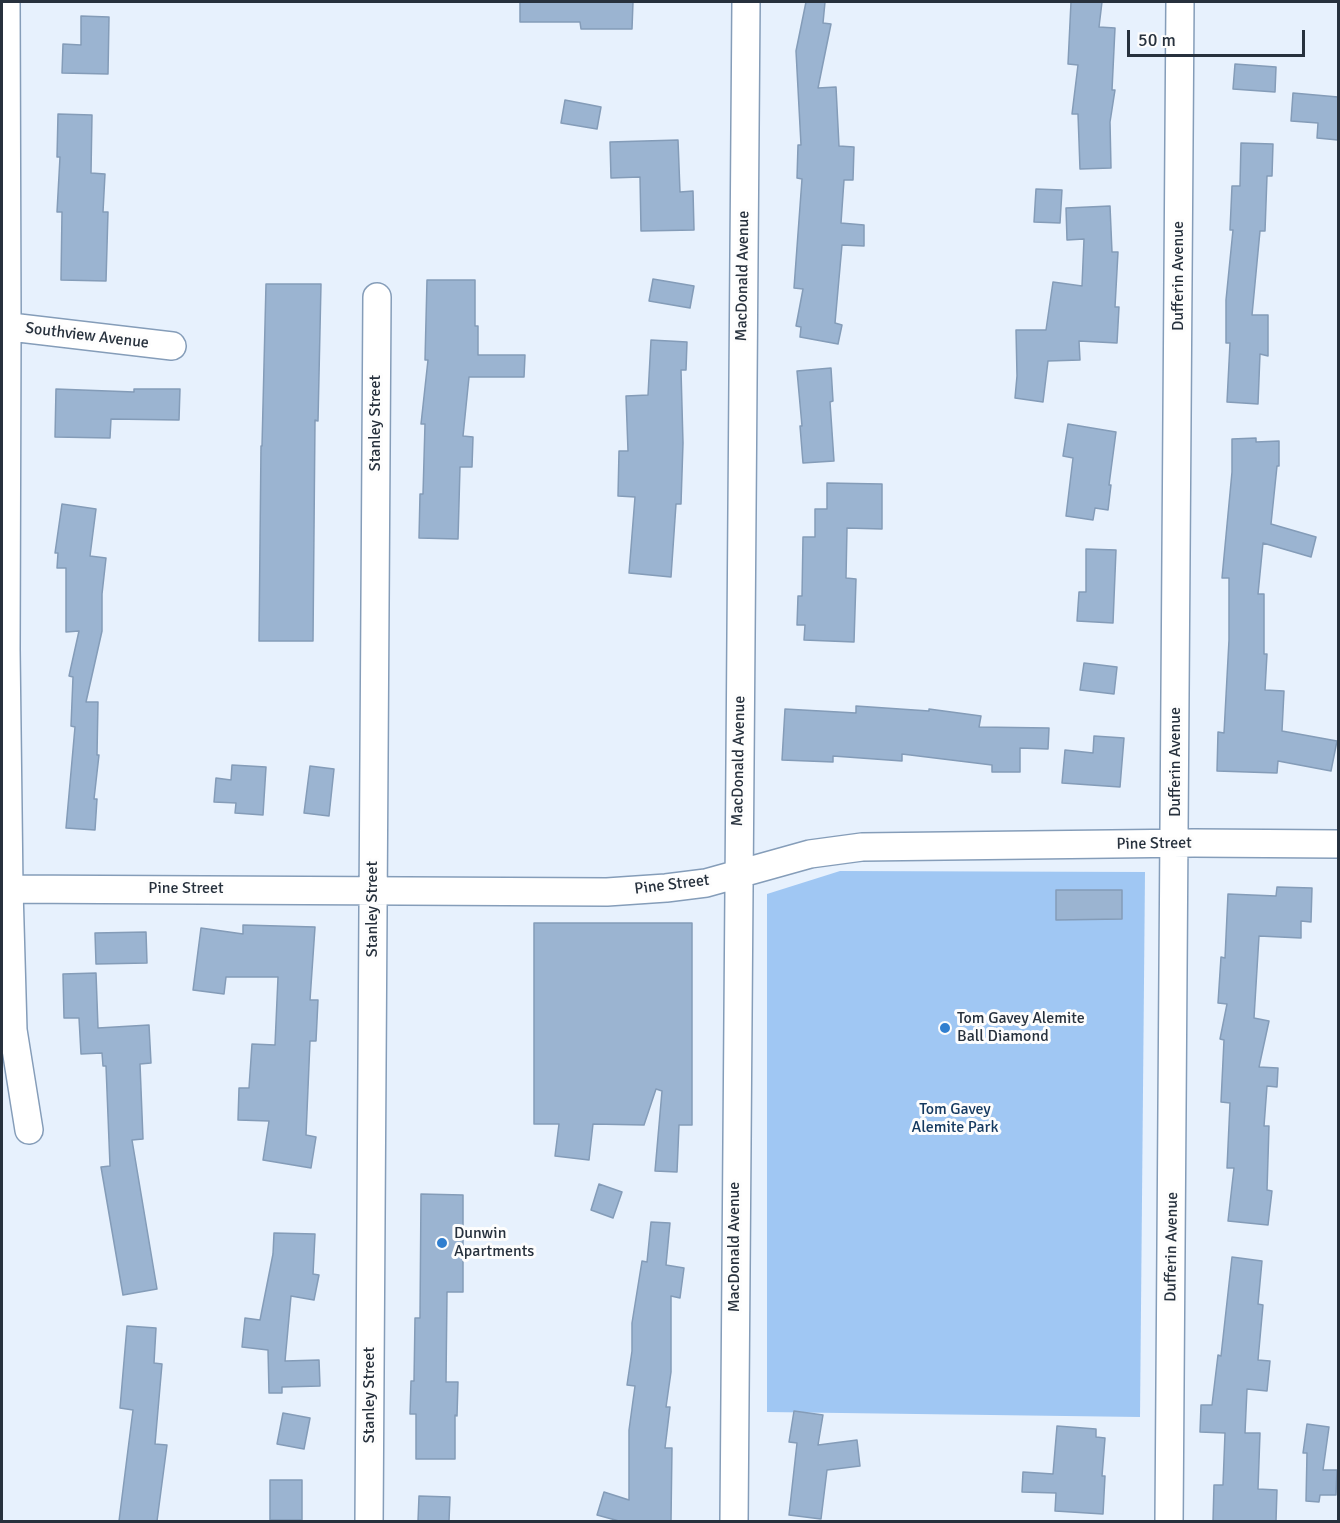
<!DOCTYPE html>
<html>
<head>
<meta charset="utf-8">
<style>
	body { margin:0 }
	#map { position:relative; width:1340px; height:1523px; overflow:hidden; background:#e7f1fd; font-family:Signika,sans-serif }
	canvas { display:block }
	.frame { position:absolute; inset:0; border:3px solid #27313d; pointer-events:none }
	.scale { position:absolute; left:1127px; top:30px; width:178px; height:27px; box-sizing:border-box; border:3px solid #27313d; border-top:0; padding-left:8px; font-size:18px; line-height:21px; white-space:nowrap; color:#27313d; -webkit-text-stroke:4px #fdfdfd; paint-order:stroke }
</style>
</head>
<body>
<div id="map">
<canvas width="1340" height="1523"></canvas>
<div class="frame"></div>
<div class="scale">50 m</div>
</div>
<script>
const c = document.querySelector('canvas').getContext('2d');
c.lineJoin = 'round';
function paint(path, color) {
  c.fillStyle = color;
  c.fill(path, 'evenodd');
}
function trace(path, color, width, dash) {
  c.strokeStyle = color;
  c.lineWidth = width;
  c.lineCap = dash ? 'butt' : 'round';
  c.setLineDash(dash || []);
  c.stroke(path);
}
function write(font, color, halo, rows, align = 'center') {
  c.font = font + ' Signika,sans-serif';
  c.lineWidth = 6;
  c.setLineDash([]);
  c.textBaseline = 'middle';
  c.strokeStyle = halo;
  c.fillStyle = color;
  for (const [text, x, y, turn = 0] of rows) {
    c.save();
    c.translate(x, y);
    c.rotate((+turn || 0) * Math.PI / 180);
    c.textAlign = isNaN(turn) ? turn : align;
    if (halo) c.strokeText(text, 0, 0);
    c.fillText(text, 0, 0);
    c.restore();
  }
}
const green = new Path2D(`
	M840,871L1145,872L1140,1417L767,1412V894Z`);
const building = new Path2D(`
	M520,2H633L632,29H581L580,22H520Z
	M806,2H825L823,23L831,24L818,88L836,87L839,146L854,147L853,180H844L841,223L864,225V246L842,245L835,323L842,325L838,344L800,337L801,327L796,326L803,289L794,288L802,179L797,178L798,145H801L796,51Z
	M1071,2H1102L1099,27L1115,28L1112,90H1115L1110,122L1111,168L1080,169L1078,114H1072L1078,65L1068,64Z
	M81,16L109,17L108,74L62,73L63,44L81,45Z
	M1235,64L1276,67L1275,92L1233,89Z
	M1293,93L1338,97V140L1317,138L1318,123L1291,121Z
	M565,100L601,107L597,129L561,123Z
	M58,114L92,115L91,173L105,174L103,212H108L106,281L61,280L62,212H57L60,157H57Z
	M678,140L680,192L693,191L694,230L641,231L640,177L611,178L610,142Z
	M1241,143L1273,144L1272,176H1267L1265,231H1260L1252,315H1268V356L1260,354L1258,404L1227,402L1230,343H1226V300L1233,230H1230L1232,186H1240Z
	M1036,189L1062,190L1060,223L1034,222Z
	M1110,206L1112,252H1118L1115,307H1119L1117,343L1079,341L1080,360L1048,361L1043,402L1015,398L1017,376L1016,330H1046L1053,282L1082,286L1084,239L1067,240L1066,208Z
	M653,279L694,286L690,308L649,301Z
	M427,280H475V326H478V355H525L524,377H469L463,436L473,437L472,467H460L458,539L419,538L420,494H423L425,424H421L428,360H425Z
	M266,284H321L318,421L315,420L313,641H259L261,446H262Z
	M651,340L687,342L686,370H681L683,443L681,504H676L671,577L629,573L635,497L618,496L619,451H628L626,396L648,395Z
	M831,368L833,401L830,402L834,461L803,463L800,426H802L797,371Z
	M56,389L134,392V389H180L179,420L111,419L110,438L55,437Z
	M1068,424L1116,432L1109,485H1111L1108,510L1095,508L1093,520L1066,516L1073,458L1063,456Z
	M1256,438V442L1279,441V466H1277L1271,524L1316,537L1311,557L1263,543L1258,594H1264V654H1267L1265,690L1284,691L1282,731L1337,741L1331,771L1278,761L1277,773L1217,771L1218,732L1224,733L1229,640V578H1222L1232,472V439Z
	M827,483L882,484V529L847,528L846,578L856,579L854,642L804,640L805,625H797L798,596H802L803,537H815V509H827Z
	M62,504L96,509L90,556L106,558L102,594V631L86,702H98L97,755H99L94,799H97L95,830L66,828L75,727L71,726L73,677L69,676L79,631L66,632V568H57L58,553H55Z
	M1086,549L1116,550L1113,623L1077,621L1079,592H1086Z
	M1084,663L1117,667L1114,694L1080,690Z
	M856,706L929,711V709L981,716L979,727L1049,728L1048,749L1020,748V772H992V765L902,754V761L833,756V762L782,760L785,709L856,713Z
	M1094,736L1124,738L1120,787L1062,783L1065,750L1093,753Z
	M232,765L266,767L263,815L235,813L236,803L214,802L216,778L231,780Z
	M310,766L334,769L329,816L304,813Z
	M1277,887L1312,888L1311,922L1301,921V938L1259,936L1254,1018L1269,1021L1259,1067L1278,1068L1277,1087L1267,1086L1264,1126H1269L1267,1190L1272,1191L1268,1225L1228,1221L1234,1168H1227L1230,1103L1221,1102L1224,1040L1220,1039L1227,1004L1218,1003L1221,957L1225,958L1228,894L1276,896Z
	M1056,890H1122V919L1056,920Z
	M534,923H692V1125H679L677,1172L655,1171L662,1091L656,1089L644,1125L593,1124L589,1160L555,1156L559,1124H534Z
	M243,925L315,927L310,1000H318L316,1041H310L306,1135L316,1137L311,1168L263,1160L269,1121L238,1120L239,1088H249L252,1044L275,1045L278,977H226L224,994L193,990L201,928L243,934Z
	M146,932L147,963L96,964L95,933Z
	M96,973L98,1028L149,1025L151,1063L140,1064L143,1139L132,1140L157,1289L123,1295L101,1167L110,1166L106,1066H103L102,1053L81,1054L79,1018H64L63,974Z
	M599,1184L622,1192L613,1218L591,1210Z
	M421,1194L463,1195V1292H447L446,1382H458L457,1416L455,1415V1459H416V1414H410L411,1381H414L415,1318H420Z
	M651,1222L670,1223L666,1265L684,1268L680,1298L671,1296V1372L666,1407H670L665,1448H672L671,1521H619L597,1515L604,1492L629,1500V1430L635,1386L627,1385L632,1351V1323L642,1261L647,1262Z
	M274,1233L315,1234L313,1274L319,1275L314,1300L291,1296L285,1361L319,1360L320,1386L282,1387V1393H269L268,1350L242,1347L245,1318L260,1320L273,1254Z
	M1232,1257L1262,1261L1258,1304L1263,1305L1258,1360L1270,1361L1267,1391L1247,1389L1245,1433H1260L1258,1489L1277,1490L1276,1521H1213L1214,1485H1223L1225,1433L1200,1432L1201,1405H1212L1218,1355L1221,1356Z
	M127,1326L156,1328L154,1363L162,1364L155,1444L167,1445L157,1521H119L133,1410L120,1408Z
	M794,1411L823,1415L818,1445L857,1440L860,1466L827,1470L821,1519L789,1515L797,1443L789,1442Z
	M283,1413L310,1418L304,1449L277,1444Z
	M1307,1424L1329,1427L1323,1470H1337L1336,1495H1320L1319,1502L1306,1501L1307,1453H1303Z
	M1057,1426L1096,1429V1437L1105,1438L1102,1476H1105L1103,1514L1055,1511L1056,1493L1022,1492L1023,1472L1053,1474Z
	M270,1480H302V1520H270Z
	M419,1496L450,1497L449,1521H418Z`);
const minor = new Path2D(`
	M6,2L7,326L6,649L9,889L13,1030L29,1130
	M2,326L172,346
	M2,889L607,892L666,888L706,883L810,854L862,847L1194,843L1338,844
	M369,1522L377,297
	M734,1522L746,2
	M1169,1522L1180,2`);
const markers = [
	[945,1028,6,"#317fcf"],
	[442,1243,6,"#317fcf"]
];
const streetNames = [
	["MacDonald Avenue",743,276,-89],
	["Dufferin Avenue",1179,276,-90],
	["Southview Avenue",87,336,7],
	["Stanley Street",376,423,-90],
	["MacDonald Avenue",739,761,-89],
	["Dufferin Avenue",1176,762,-90],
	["Pine Street",1154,844,-1],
	["Pine Street",672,885,-7],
	["Pine Street",186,889],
	["Stanley Street",373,909,-90],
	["MacDonald Avenue",735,1247,-90],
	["Dufferin Avenue",1172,1247,-89],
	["Stanley Street",370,1395,-90]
];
const poiNames = [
	["Tom Gavey Alemite",957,1019],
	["Ball Diamond",957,1037],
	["Dunwin",454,1234],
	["Apartments",454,1252]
];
const parkNames = [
	["Tom Gavey",955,1110],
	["Alemite Park",955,1128]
];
paint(green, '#a0c7f3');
paint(building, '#9bb4d1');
trace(building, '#849cb8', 1.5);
trace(minor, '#859db9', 30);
trace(minor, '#fff', 27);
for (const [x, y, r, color] of markers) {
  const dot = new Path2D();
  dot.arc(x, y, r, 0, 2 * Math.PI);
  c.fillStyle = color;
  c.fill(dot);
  trace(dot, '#fdfdfd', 2);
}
write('16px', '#27313d', '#fdfdfd', streetNames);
write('16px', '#27313d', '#fdfdfd', poiNames, 'left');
write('16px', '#13385f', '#fdfdfd', parkNames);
</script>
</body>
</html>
